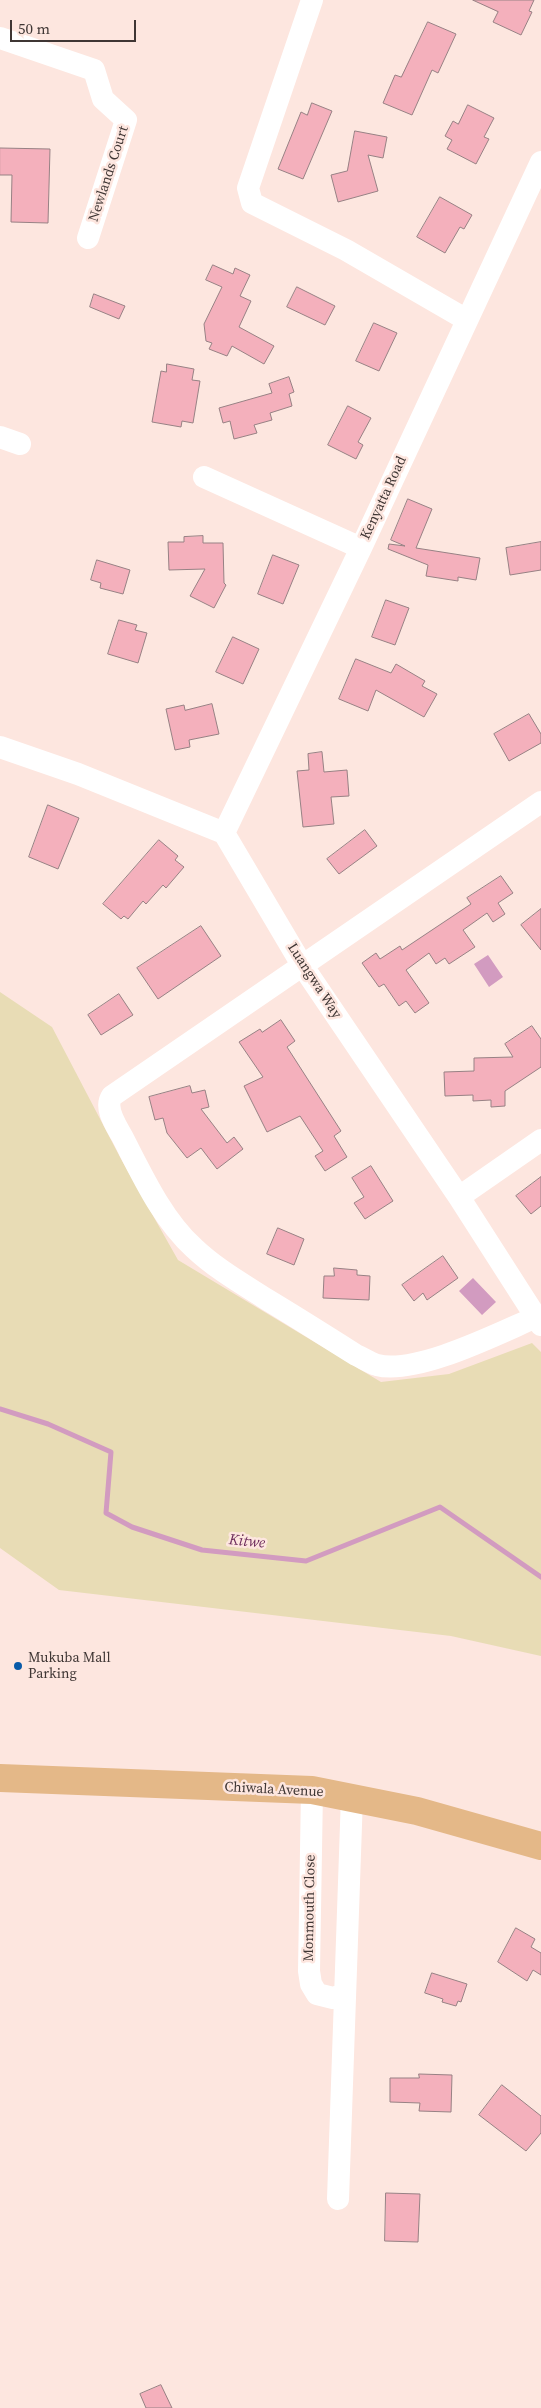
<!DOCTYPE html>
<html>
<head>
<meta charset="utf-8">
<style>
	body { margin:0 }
	#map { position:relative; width:541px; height:2408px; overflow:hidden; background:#fde6df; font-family:"Source Serif 4",serif }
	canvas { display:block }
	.scale { position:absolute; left:10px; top:20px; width:126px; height:22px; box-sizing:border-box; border:2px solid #3f3634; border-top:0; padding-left:6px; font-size:15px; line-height:18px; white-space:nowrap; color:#3f3634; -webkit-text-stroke:4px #fde6df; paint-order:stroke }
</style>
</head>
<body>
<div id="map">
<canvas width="541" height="2408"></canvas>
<div class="scale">50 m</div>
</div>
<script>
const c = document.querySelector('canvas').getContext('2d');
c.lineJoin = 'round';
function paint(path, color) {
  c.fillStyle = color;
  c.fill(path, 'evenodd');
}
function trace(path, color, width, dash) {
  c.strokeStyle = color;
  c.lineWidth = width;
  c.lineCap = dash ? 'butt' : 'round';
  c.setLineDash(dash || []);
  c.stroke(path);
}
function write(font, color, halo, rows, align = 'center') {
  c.font = font + ' "Source Serif 4",serif';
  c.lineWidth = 5;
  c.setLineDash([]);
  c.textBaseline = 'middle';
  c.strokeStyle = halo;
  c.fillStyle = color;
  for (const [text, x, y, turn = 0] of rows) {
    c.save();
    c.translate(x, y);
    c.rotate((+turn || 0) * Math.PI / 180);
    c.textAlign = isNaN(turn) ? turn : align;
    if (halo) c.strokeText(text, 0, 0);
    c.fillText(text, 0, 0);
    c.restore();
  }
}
const green = new Path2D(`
	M0,992L52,1027L121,1159L178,1260L381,1382L449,1374L532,1343L541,1352V1656L451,1636L59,1590L0,1548Z`);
const water = new Path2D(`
	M488,955L503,977L489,987L474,964Z
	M473,1278L496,1302L482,1315L459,1291Z`);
const stream = new Path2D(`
	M0,1409L48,1424L111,1452L106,1513L132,1527L202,1550L306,1561L440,1507L541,1577`);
const building = new Path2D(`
	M473,0H534L529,11L532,12L521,35L493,22L498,12Z
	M428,22L456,34L438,73L432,70L412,115L383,103L395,75L401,77Z
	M312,103L332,111L303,179L278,169L301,112L307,115Z
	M468,105L494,118L484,137L489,139L476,164L447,149L452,140L445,136L453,121L458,124Z
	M355,131L387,137L383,158L368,155L378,191L338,202L331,175L347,171Z
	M0,148L50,149L48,223L11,222L12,175H0Z
	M440,197L472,215L464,229L460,227L445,253L417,237Z
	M213,265L233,274L235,268L250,275L240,296L251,301L239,327L274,346L264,364L232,346L227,356L209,349L212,343L206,341L204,324L222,287L206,280Z
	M297,287L335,306L325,325L287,307Z
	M94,294L125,306L119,319L90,307Z
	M374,323L397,333L379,371L356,361Z
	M167,364L194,369L192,380L200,381L193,423L182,421L181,427L152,422L161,371L166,372Z
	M289,377L294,392L289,394L292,406L270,413L272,420L254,425L257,433L234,439L230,421L223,423L219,408L272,393L269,384Z
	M348,406L371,418L358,442L363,445L356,459L328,445Z
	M408,499L432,509L416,548L480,558L476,580L458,577V581L426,576L428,565L388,549L389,544L405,546L391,540Z
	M203,536V543H223L224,583L226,585L214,608L190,596L205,569L169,570L168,542H184V537Z
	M541,542V570L510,575L506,548Z
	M273,555L299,565L283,604L258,594Z
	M97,560L130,570L123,594L100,588L101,583L91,580Z
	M386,600L409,608L395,645L372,637Z
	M119,620L137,625L135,630L147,633L138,663L108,654Z
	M233,637L259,649L243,684L216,672Z
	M356,659L391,673L396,664L425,681L422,686L437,694L424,717L376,690L368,711L339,699Z
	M212,704L219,734L189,740L190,747L175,750L166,709L184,705L185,710Z
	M529,714L541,734V743L509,761L494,734Z
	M322,752L324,772L347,770L349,796L331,797L334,824L303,827L297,771L309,770L308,754Z
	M48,805L79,818L58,869L29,857Z
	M365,830L377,846L339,874L327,859Z
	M159,840L178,856L175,860L184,867L166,888L163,885L146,904L143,901L128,919L124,916L121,919L103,904Z
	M501,876L513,893L498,903L505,914L493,922L487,913L463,930L475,947L449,964L445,958L436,964L429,953L406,970L429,1003L415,1013L406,1001L399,1006L384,984L379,987L362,963L376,953L380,959L400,946L402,950L471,904L467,898Z
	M541,909V950L521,925Z
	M201,926L221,956L158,999L137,968Z
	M119,994L133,1015L101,1035L88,1015Z
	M281,1020L295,1041L287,1047L341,1131L334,1136L347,1157L325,1171L315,1156L323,1151L300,1116L267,1132L244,1086L263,1077L239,1042L260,1029L262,1032Z
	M532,1026L541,1039V1067L505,1091V1106L491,1107V1100L473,1101V1095L445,1096L444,1072L474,1071V1058L513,1057L505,1044Z
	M190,1086L192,1093L205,1090L209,1107L201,1109L227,1143L234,1137L243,1149L217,1169L201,1148L187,1158L167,1133L163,1118L155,1120L149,1097Z
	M371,1166L393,1201L365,1219L354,1203L364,1197L352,1178Z
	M541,1177V1206L531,1214L516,1196Z
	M278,1228L304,1239L294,1265L267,1254Z
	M443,1256L458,1278L427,1300L423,1293L414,1301L402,1285Z
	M334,1268L357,1270V1275L370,1276L369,1300L323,1298L324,1276H334Z
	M516,1928L535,1939L531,1947L541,1953V1975L533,1970L527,1981L498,1962Z
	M432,1973L467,1984L461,2002L458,2001L456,2006L442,2002L443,1999L425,1993Z
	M419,2074L452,2075L451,2112L419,2111L420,2103L390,2102V2078H419Z
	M502,2085L541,2116V2133L526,2151L479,2115Z
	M386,2193L420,2194L418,2242L385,2241Z
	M161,2385L172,2408H146L140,2394Z`);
const minor = new Path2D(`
	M312,0L248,188L252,203L346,250L467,320
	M0,38L94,70L103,99L126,120L88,238
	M0,437L20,444
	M204,477L361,548
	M0,747L78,774L224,833L302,965L459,1197L541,1325
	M224,833L361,548L541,162
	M459,1197L541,1140
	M534,1318C497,1334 416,1375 377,1365C370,1363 363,1358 356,1355C326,1336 296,1317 266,1299C241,1283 215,1268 194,1248C163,1220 143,1177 124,1140C118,1128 103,1109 112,1096L541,802
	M312,1790L309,1971L311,1984L317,1994L333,1998L345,1994
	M338,2199L352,1796`);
const major = new Path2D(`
	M0,1778L312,1790L417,1811L541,1846`);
const markers = [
	[18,1666,5,"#095aa8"]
];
const streetNames = [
	["Newlands Court",109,174,-72],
	["Kenyatta Road",384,498,-65],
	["Luangwa Way",314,981,57],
	["Chiwala Avenue",274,1790,3],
	["Monmouth Close",310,1908,-89]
];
const poiNames = [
	["Mukuba Mall",28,1658],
	["Parking",28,1674]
];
const waterNames = [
	["Kitwe",247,1542,6]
];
paint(green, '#e8dcb5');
paint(water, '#d29bc0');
trace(stream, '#d29bc0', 5);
paint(building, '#f4b0bc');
trace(building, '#978184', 1);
trace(minor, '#fff', 22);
trace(major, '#e4b888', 28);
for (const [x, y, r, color] of markers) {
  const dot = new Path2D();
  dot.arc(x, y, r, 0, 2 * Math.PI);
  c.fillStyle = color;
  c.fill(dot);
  trace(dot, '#fde6df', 2);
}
write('14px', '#3f3634', '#fde6df', streetNames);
write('14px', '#3f3634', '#fde6df', poiNames, 'left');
write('italic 15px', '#6c2b5b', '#fde6df', waterNames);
</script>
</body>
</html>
